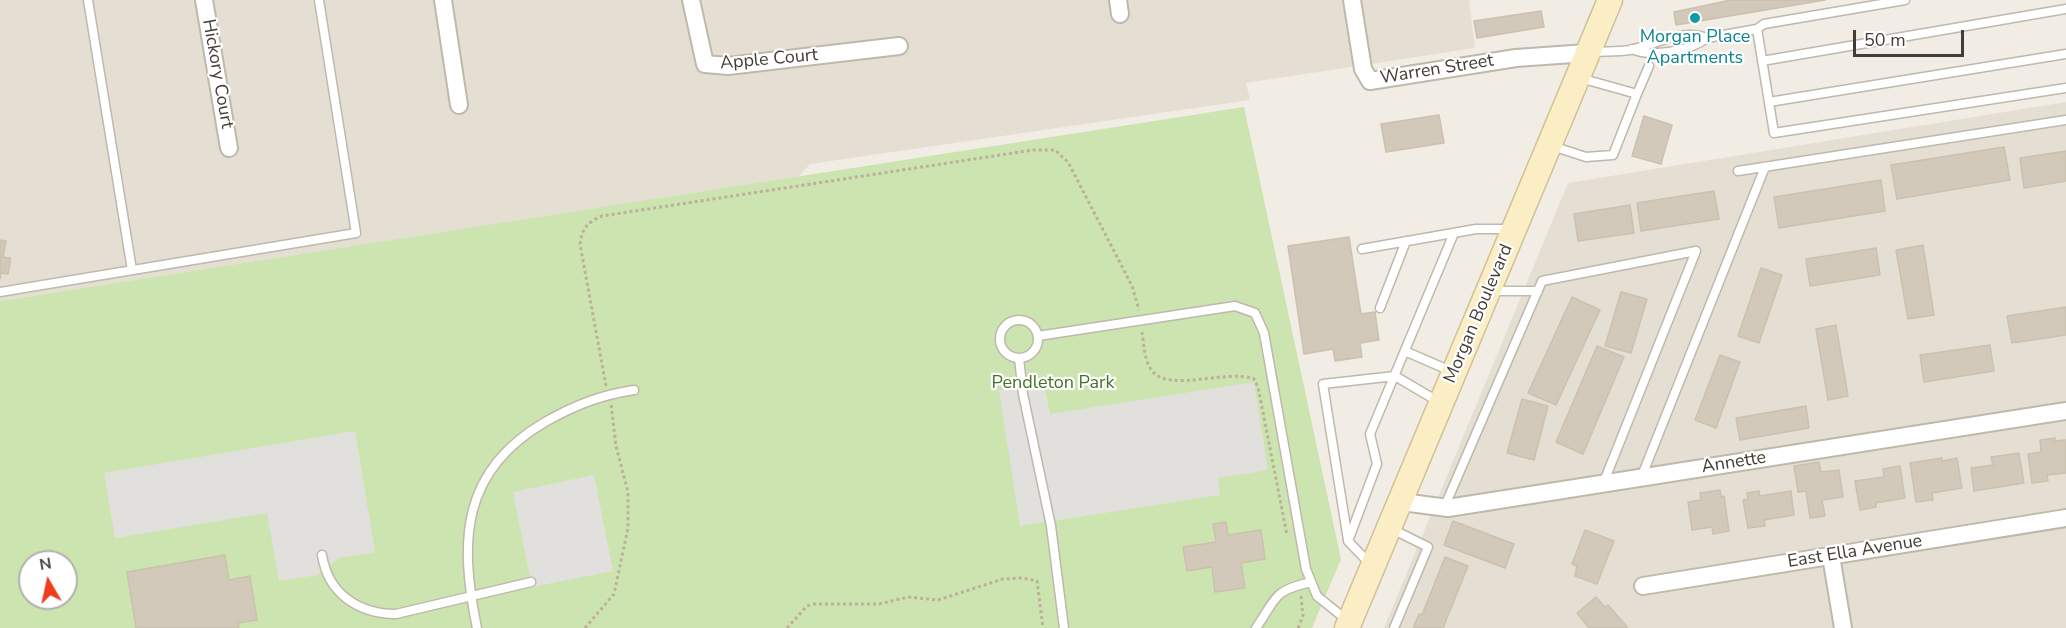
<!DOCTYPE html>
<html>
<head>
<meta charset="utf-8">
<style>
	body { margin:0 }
	#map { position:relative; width:2066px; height:628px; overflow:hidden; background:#f1ede4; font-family:"Nunito Sans",sans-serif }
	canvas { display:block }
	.north { position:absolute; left:18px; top:550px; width:60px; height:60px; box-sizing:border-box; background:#fff; border:2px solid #b4b1ae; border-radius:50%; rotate:351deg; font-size:16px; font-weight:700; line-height:24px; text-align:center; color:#433d35 }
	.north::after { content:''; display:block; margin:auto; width:21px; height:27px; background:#ee3c1e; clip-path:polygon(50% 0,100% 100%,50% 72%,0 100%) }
	.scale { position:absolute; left:1853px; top:30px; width:111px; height:27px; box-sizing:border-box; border:3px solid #433d35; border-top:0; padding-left:8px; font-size:18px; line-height:21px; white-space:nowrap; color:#433d35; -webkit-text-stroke:4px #fff; paint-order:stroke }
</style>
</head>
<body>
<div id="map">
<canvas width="2066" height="628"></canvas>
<div class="north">N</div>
<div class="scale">50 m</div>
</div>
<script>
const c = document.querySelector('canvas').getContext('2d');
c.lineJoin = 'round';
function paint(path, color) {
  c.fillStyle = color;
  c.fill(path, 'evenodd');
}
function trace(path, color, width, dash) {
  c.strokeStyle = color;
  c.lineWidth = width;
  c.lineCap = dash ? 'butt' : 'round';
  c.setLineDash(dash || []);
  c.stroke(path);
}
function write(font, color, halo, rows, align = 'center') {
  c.font = font + ' "Nunito Sans",sans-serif';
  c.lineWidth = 4.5;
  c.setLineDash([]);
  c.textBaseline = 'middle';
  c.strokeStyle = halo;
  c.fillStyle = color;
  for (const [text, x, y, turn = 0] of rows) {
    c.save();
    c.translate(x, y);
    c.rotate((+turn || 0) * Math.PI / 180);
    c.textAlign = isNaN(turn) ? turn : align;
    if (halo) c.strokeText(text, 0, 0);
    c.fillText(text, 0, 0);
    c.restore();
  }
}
const residential = new Path2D(`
	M0,0H1469L1475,48L1246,83L1250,100L810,164L798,177L0,301Z
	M2066,102V628H1384L1568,183Z`);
const green = new Path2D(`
	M1244,107L1341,559L1312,628H0V301ZM30,562H66V598H30Z`);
const parking = new Path2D(`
	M1044,382L1050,414L1254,382L1268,470L1218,478L1220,495L1020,526L999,390Z
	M355,431L375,552L339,558L317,575L279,581L267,513L115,538L104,473Z
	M594,475L613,571L532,587L513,492Z`);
const building = new Path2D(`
	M1731,0H1825L1676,25L1674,12Z
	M1541,11L1544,27L1477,38L1474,21Z
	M1439,115L1444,143L1386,152L1381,124Z
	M1644,116L1672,125L1661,164L1632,156Z
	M2004,147L2010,180L1897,199L1891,165Z
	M2066,151V181L2024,188L2020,158Z
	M1881,180L1885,211L1779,228L1774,197Z
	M1714,191L1719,219L1641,231L1637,203Z
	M1630,205L1634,233L1578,241L1574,214Z
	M1349,237L1361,314L1375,312L1379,340L1360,343L1362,357L1335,361L1333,349L1304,354L1288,246Z
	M0,240L6,241L3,257L10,258V262L8,274L1,273L0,279Z
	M1923,245L1934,315L1908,319L1896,250Z
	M1876,248L1880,275L1810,286L1806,259Z
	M1761,268L1782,275L1759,343L1738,336Z
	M1621,292L1647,299L1631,353L1605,346Z
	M1572,297L1600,310L1556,405L1528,393Z
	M2066,307V335L2012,343L2007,316Z
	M1836,325L1848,396L1828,400L1816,329Z
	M1990,345L1994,371L1924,382L1920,355Z
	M1597,346L1624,357L1583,454L1556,442Z
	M1720,355L1740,362L1716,428L1695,420Z
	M1522,399L1548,406L1534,460L1507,453Z
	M1806,406L1809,428L1740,440L1736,418Z
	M2055,438V441L2066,440V473L2047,475L2048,481L2032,483L2028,454L2041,452L2040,440Z
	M2019,453L2024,483L1974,491L1971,468L1993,465L1991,457Z
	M1942,458V461L1957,458L1962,488L1932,493L1933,500L1916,502L1910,463Z
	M1819,462L1821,472L1839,470L1843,497L1822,500L1825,516L1810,518L1806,491L1798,492L1794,466Z
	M1900,466L1905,498L1876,503V507L1860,510L1855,481L1884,477L1883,469Z
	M1720,490L1721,497L1724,496L1729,531L1713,534L1712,527L1692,530L1688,502L1701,500L1700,493Z
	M1759,491L1760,496L1791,491L1794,515L1764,520L1765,526L1748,528L1743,500L1748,499L1747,493Z
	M1453,521L1514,544L1505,568L1444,545Z
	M1226,522L1228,535L1261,530L1265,559L1241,563L1245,588L1215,592L1212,567L1187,571L1183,547L1216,542L1213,524Z
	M1585,530L1614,541L1597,584L1575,576L1577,566L1572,564Z
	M225,555L229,580L250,576L257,620L238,623L239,627L234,628H136L127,572Z
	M1445,557L1468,566L1443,628H1413L1419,614L1422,615Z
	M1596,597L1605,607L1608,605L1628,628H1589L1577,613Z`);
const path = new Path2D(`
	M1142,332C1144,344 1144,362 1153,372C1170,392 1229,369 1254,379L1258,387L1287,535
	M606,386L580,244C582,229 587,222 602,216L1033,150H1055L1068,162L1132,286L1139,310
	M585,628L614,594L628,528V492L616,446L611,404
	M787,628L807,606L814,604H879L908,597L938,600L1003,579L1023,578L1037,581L1043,628
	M1298,628L1303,616L1301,596`);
const service = new Path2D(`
	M88,0L132,270
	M1757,29L1774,133L2066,88
	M1707,38L1757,29L1764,24L1905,0
	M1592,52C1605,51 1618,52 1630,50C1654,45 1683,28 1707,38C1690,51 1651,58 1632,49
	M1762,61L2066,9
	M1637,94L1649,66
	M1769,102L2066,54
	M1552,146L1586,157L1613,155L1637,94L1580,78
	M1738,171L2066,120
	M1362,249L1476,229H1511
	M1490,291H1538
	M0,292L356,233L319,0
	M1380,308L1406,241
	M1000 339a19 19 0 1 1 38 0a19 19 0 1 1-38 0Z
	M1038,336L1235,306L1255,313L1264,333L1306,569L1317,596L1348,621
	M1407,352L1453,372
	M1019,358L1023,394L1051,526L1064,628
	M1641,478L1765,167
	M1444,508L1542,281L1696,251L1603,484
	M1392,529L1428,547L1394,628
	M1348,540L1323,384L1395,376L1439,402
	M322,555C328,594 359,614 396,614L531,582
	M1370,564L1348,541L1377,464L1370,434L1454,233
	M477,628C459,541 461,471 545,422C575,405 601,395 634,390
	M1256,628C1277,598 1272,591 1311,582`);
const minor = new Path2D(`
	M204,0L229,148
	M443,0L459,105
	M691,0L705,64L728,66L899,46
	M1118,0L1120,14
	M1352,0L1363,69L1370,81L1516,58L1587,53
	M1402,502L1448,508L2066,411
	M1831,556L1843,628
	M1643,586L2066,518`);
const secondary = new Path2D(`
	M1347,628L1610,0`);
const markers = [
	[1695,18,6,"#0f9aa8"]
];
const cultureNames = [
	["Morgan Place",1695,38],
	["Apartments",1695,59]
];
const streetNames = [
	["Apple Court",769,60,-5],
	["Warren Street",1437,70,-9],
	["Hickory Court",217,74,80],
	["Morgan Boulevard",1479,314,-67],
	["Annette",1734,463,-9],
	["East Ella Avenue",1855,552,-9]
];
const parkNames = [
	["Pendleton Park",1053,384]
];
paint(residential, '#e5dfd3');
paint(green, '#cce4af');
paint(parking, '#e2e0dd');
paint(building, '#d2c9ba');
trace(building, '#ccc0ae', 1.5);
trace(service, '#bfb8ab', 11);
trace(minor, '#bfb8ab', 20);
trace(secondary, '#cfc097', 27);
trace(path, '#bdb09a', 3, [3, 3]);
trace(service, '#fff', 8);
trace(minor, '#fff', 16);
trace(secondary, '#fbeec4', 24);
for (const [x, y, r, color] of markers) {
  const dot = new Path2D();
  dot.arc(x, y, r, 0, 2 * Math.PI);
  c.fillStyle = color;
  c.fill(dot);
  trace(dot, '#fff', 2);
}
write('18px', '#0d838f', '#fff', cultureNames);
write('18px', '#433d35', '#fff', streetNames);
write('18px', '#46712b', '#fff', parkNames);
</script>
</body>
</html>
